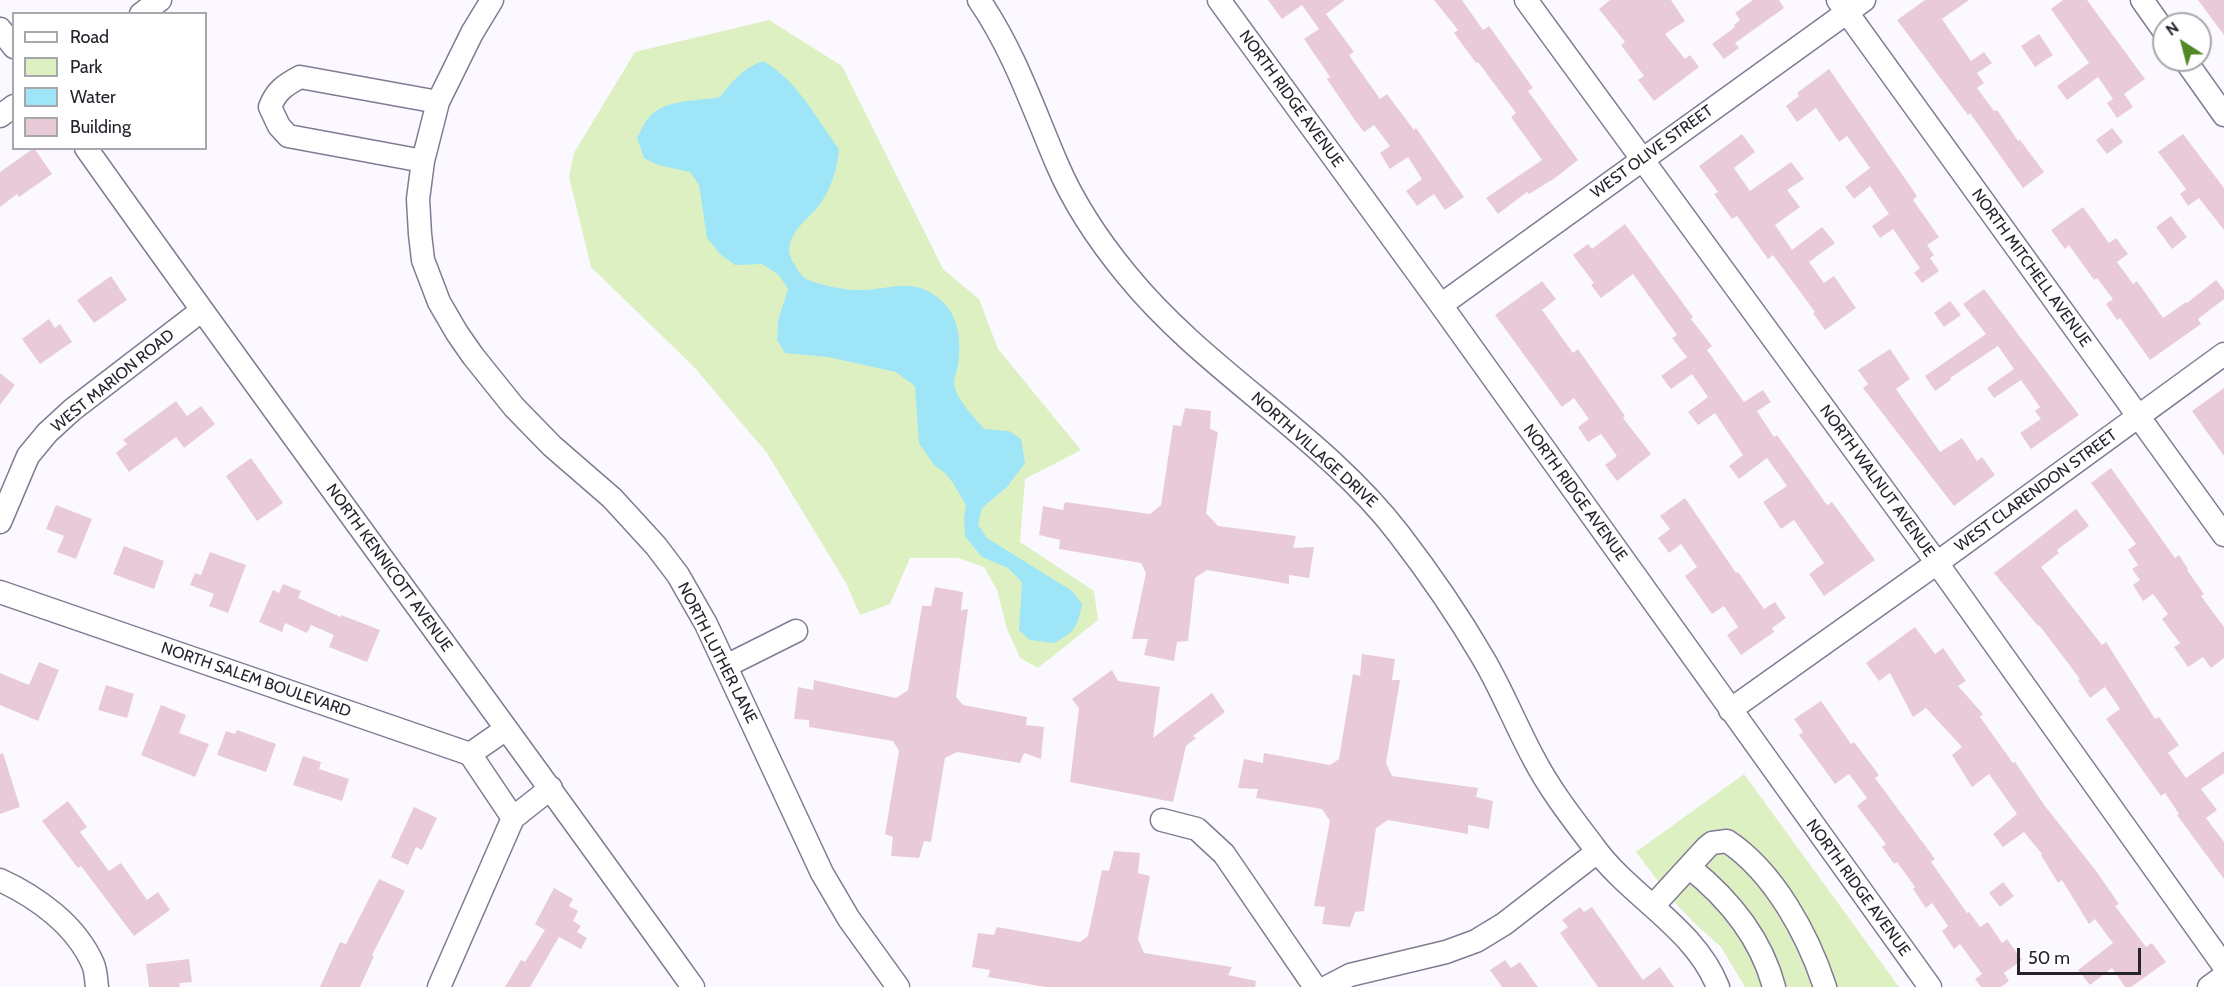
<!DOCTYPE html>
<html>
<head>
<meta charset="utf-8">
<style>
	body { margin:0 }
	#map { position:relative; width:2224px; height:987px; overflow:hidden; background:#fbf9ff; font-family:Cabin,sans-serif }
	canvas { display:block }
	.legend { position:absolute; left:12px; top:12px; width:195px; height:138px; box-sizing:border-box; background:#fff; border:2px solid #a8a7ab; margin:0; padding:8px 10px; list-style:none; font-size:18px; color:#26232d }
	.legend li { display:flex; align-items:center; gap:12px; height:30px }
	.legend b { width:30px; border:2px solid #a8a7ab }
	.north { position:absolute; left:2152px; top:12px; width:60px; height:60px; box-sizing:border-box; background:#fff; border:2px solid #a8a7ab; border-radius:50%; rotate:324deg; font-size:16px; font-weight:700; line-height:24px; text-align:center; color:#26232d }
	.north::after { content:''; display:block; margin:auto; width:21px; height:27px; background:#528924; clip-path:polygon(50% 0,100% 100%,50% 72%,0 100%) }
	.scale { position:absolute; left:2017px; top:948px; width:124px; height:27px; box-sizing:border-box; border:3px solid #26232d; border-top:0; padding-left:8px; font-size:18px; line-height:21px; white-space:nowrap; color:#26232d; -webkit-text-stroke:4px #fff; paint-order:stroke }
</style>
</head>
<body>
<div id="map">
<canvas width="2224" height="987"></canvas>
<ul class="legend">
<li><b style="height:8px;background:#fff"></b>Road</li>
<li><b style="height:16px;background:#ddf0c2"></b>Park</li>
<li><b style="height:16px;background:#9fe5f8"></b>Water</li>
<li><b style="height:16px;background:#e9cbd8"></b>Building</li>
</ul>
<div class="north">N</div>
<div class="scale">50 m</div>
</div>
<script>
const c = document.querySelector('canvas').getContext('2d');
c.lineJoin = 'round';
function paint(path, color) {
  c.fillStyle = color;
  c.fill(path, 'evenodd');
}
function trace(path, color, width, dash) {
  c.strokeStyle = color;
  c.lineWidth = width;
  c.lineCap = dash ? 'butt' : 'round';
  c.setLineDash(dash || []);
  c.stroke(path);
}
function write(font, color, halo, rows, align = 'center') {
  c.font = font + ' Cabin,sans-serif';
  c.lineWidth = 6;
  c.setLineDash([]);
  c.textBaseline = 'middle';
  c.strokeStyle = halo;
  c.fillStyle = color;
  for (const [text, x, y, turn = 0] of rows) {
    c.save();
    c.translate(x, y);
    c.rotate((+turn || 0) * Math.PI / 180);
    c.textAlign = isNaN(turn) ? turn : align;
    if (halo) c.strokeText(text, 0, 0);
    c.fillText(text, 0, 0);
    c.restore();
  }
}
const green = new Path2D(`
	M769,20L842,66L943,269L979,299L998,349L1081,450L1025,479L1020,542L1094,591L1098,620L1038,668L1020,658L1007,629L997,590L984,567L958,558H910L890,604L860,615L846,583L767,453L694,367L591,267L569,177L574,153L635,52Z
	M1744,774L1899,987H1745L1721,947L1693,922L1670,897L1636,852Z`);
const water = new Path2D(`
	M763,61C796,79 817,119 839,149C838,167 831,189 820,204C806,222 777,240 795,265C798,270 801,276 806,279C820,285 840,289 855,290C889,291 913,274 942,301C960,318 961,343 958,365C957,371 954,377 954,383C956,400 974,416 984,429L1009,431L1021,439L1025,463L1007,487L982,508L978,525L987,538L1072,591L1082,604C1078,626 1074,633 1054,643L1030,640L1019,630L1022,582L1008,568L982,557L965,536L964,518L966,505L953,483L945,473L934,465L919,443L915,386L896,372L828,357L785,353L777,340L778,321L788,289L779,275L762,264L735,265L720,254L707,238L699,185L690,172L658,165L644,158L637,138C641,131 644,123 649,117C666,98 698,102 720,97C731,82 745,67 763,61Z`);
const building = new Path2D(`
	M1268,0H1345L1326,14L1354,52L1349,55L1380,99L1387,94L1414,130L1416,128L1464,197L1445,210L1434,194L1417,206L1406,191L1422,179L1408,157L1390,169L1380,153L1390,146L1374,125L1364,132L1354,119L1327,79L1330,77L1304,39L1319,29L1302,5L1282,19Z
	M1434,0H1462L1483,30L1489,26L1533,88L1528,91L1578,160L1555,178L1529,194L1527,192L1498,214L1486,198L1542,160L1511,117L1516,113L1478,62L1476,63L1454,33L1458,30Z
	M1610,0H1671L1685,21L1665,34L1685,59L1690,55L1699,67L1654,101L1638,80L1644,76L1621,45L1625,42L1599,9Z
	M1753,0H1779L1784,8L1735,43L1739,48L1724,59L1712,44L1735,27L1734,25L1740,20L1735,13Z
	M1925,0H1969L1942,19L1971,61L1984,52L1992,63L1977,73L1984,83L1977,88L1994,111L1997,110L2018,141L2020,140L2044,172L2023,188L1970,113L1968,115L1897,20Z
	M2063,0H2087L2145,79L2124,94L2133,107L2117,118L2107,103L2113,99L2098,77L2067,100L2057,86L2089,63L2051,9Z
	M2198,0H2224V35Z
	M2039,34L2053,55L2035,67L2021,46Z
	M1829,69L1917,196L1913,200L1939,237L1927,245L1934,255L1930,258L1939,271L1922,283L1914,273L1920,268L1893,229L1880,238L1872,226L1889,214L1870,186L1854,199L1845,187L1870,168L1847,136L1839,142L1816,108L1797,122L1786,106L1799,96L1797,93Z
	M2112,128L2123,142L2107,154L2096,140Z
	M1742,134L1755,152L1734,168L1750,191L1791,162L1804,179L1787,190L1800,207L1775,225L1792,250L1822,227L1835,243L1809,262L1824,283L1834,276L1856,308L1825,330L1813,313L1815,312L1773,255L1768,259L1737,216L1732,219L1714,194L1718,192L1699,166Z
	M2183,134L2224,188V230L2199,198L2188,206L2180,194L2186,189L2158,152Z
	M34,148L52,174L19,197L17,194L0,207V172Z
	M2083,207L2109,243L2116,238L2128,254L2117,262L2133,284L2137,281L2163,318L2186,302L2187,303L2216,280L2224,290V299L2198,319L2201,324L2150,360L2120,318L2117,320L2106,304L2113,299L2097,278L2094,280L2069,245L2065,249L2051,230Z
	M2171,216L2187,237L2172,249L2156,227Z
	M1625,224L1693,317L1691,319L1712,346L1707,350L1744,402L1763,390L1771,402L1757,411L1774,437L1777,435L1827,505L1832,502L1875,560L1824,596L1809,574L1824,563L1794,520L1781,529L1763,502L1787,486L1767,458L1739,479L1729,466L1743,455L1715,413L1698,425L1688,412L1708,397L1692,374L1671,389L1661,376L1687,357L1672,338L1677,335L1633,274L1601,298L1591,285L1594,283L1573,255L1588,244L1592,249Z
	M111,276L127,300L94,323L77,300Z
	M1542,281L1556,299L1542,310L1573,353L1578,349L1625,416L1623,418L1651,454L1617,481L1605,465L1617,456L1601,434L1588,442L1578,427L1589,419L1574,398L1562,407L1495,315Z
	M1984,289L2079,415L2031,449L2020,433L2041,419L2035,411L2040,407L2021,380L1994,398L1987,388L2014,369L1998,346L1950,378L1951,380L1935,391L1925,376L1986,334L1963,304Z
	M1950,301L1961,315L1944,327L1934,313Z
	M49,319L55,328L60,324L72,342L40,364L22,339Z
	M1890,349L1910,379L1896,389L1940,452L1962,438L1977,461L1982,457L1995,475L1954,506L1863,388L1868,384L1858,370Z
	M0,373L15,385L0,405Z
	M2224,388V456L2192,411Z
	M176,401L187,416L201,406L215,424L184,448L176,437L129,472L116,453L127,444L123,440Z
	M1185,408L1211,411L1210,429L1218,432L1206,513L1218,526L1296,536L1293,548L1314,547L1309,578L1289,575V584L1207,570L1195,578L1188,641L1177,642L1174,661L1144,655L1148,639H1132L1146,573L1141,563L1059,549L1060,540L1039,535L1043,506L1063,510L1065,502L1150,514L1161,505L1173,425L1181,426Z
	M251,458L283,503L257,521L226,476Z
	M2111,468L2175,558L2179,555L2188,569L2187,570L2204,594L2201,596L2224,627V658L2211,668L2203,657L2188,667L2174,647L2180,643L2162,619L2168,614L2153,594L2143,601L2133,585L2140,580L2132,569L2138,565L2128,550L2136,544L2091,483Z
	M1685,498L1736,573L1738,572L1764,609L1775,602L1786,618L1772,628L1774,632L1741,655L1727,635L1738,627L1724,606L1712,614L1685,576L1697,567L1681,544L1669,553L1658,538L1670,529L1660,516Z
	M56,505L92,519L76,559L57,552L64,536L46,529Z
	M2076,509L2089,526L2057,550L2059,553L2041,567L2102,645L2106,642L2155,719L2159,717L2179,745L2168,753L2186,778L2224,751V773L2201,789L2217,810L2206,818L2224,842V879L2177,815L2179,814L2165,793L2161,796L2106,719L2120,709L2105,687L2090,698L2078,680L2080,679L2039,625L2038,626L1994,573Z
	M124,546L164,561L154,589L113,574Z
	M210,552L246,565L228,613L209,606L214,594L190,585L195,573L201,575Z
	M283,584L301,591L298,598L341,617V615L380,630L367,662L329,647L334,635L311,625L307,633L285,623L282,632L259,622L273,590L279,593Z
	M935,587L963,592L961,610L968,609L956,697L963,705L1027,717L1026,725L1044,727L1041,759L1024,753L1020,763L957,752L945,758L931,842L924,841L919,858L891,856L893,837L885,834L899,751L893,741L809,727V720L794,719L798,687L813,690L814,680L896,698L908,690L922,606H931Z
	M1915,627L1935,654L1943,648L1966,681L1958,686L1983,714L1980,717L2013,763L2015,762L2045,806L2096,871L2119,904L2115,906L2146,947L2152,943L2166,962L2131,987H2125L2112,968L2090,985L2078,970L2113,943L2095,919L2089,924L2062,880L2058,883L2041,855L2042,854L2024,832L2003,847L1993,834L2017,814L1989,774L1972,787L1952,755L1962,747L1926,708L1913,717L1890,673L1879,681L1866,663Z
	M1362,654L1395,659L1392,680H1400L1386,763L1392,776L1478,788L1476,797L1493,801L1489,829L1468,825V834L1388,820L1376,828L1364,911L1355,912L1350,927L1322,924L1325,907L1314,906L1330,821L1322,809L1256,798L1258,789L1238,788L1244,759L1263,763L1264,753L1330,765L1339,759L1353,674L1360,676Z
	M39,662L59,670L38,721L0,705V673L29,685Z
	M1112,670L1118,681L1160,687L1153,738L1212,693L1225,712L1193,736L1196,738L1186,746L1173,802L1070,782L1079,708L1072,699Z
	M106,685L134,694L127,718L98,710Z
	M1821,701L1851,744L1854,742L1879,775L1875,778L1935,859L1931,862L1967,913L1969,912L1980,927L1988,922L2002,943L2007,939L2022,960L2004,973L2009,981L2001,987H1981L1975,979L1982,974L1960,944L1954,949L1942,931L1948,926L1932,903L1926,908L1913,889L1915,887L1897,862L1894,864L1882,847L1886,844L1857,806L1867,798L1849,774L1835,784L1799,735L1803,732L1794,719Z
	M161,705L186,715L179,733L209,744L195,777L141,755Z
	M237,730L276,744L266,772L217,755L226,731L235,734Z
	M3,753L20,807L0,814V754Z
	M303,756L321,762L319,769L349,779L342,801L293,785Z
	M68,801L87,827L80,832L109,871L121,863L147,900L158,892L170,910L134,936L81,866L78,868L42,821Z
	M414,807L437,818L422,850L416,847L408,865L391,857Z
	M1114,851L1140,853L1138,873L1150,876L1138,939L1144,953L1232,967L1228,975L1256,981L1255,987H1045L988,977L990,970L972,967L978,933L994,935L997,927L1080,942L1088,936L1102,870L1109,871Z
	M379,879L405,891L372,955L374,956L360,987H320L340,942L346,944Z
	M2003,882L2014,896L2000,907L1989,893Z
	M554,888L573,899L569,906L578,911L573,921L581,926L577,932L587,938L581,949L559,937L530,987H505L521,960L525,962L545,930L535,924Z
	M1580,907L1584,912L1592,907L1643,980L1660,967L1674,987H1598L1560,933L1568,927L1562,920Z
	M189,959L192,982L179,983L180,987H149L146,964Z
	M1505,960L1511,968L1520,962L1538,987H1502L1490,970Z`);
const minor = new Path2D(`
	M492,0L472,33L438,102L423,161L418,199L420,234L423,260L439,302L457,333L473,356L514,407L552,446L612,498L656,546L678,575L706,624L822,873L849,919L898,987
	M979,0C1014,51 1033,108 1057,164C1074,204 1099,241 1127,275C1206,372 1322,434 1399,534C1429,573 1458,615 1483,658C1502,690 1516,726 1534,759C1550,790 1573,819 1594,847C1630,897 1694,927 1718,987
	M1219,0L1441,305L1930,987
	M1526,0L1937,563L2224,966
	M1838,0L2224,535
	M2142,0L2164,31
	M141,14L160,0
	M0,29L14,47
	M2185,60L2224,115
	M0,116L14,106
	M86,148C286,430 492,706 693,987
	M423,161L288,136L279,126L270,107C276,91 285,85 300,77L438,102
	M1441,305L1864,0
	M0,522L28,456L47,433L72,410L201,311
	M0,592L470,754L506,729
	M726,666L796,631
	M1730,710L1937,563L2224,354
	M470,754L513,818
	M1162,820L1197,829L1224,854L1315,987
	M1689,867C1728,898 1761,938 1774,987
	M0,880C37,897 76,925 93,964C96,971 96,980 97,987
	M1653,906L1707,847L1712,843L1727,841C1774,872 1808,935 1825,987
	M439,987L513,818L551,788
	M1327,987L1350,975L1446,952L1476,941L1504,924L1597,852
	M2209,987L2224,976`);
const streetNames = [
	["NORTH RIDGE AVENUE",1291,99,54],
	["WEST OLIVE STREET",1652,152,-36],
	["NORTH MITCHELL AVENUE",2031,268,54],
	["WEST MARION ROAD",113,381,-39],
	["NORTH VILLAGE DRIVE",1314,450,42],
	["NORTH WALNUT AVENUE",1877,481,54],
	["WEST CLARENDON STREET",2036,491,-36],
	["NORTH RIDGE AVENUE",1575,493,54],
	["NORTH KENNICOTT AVENUE",389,568,54],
	["NORTH LUTHER LANE",717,653,63],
	["NORTH SALEM BOULEVARD",256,680,19],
	["NORTH RIDGE AVENUE",1858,888,54]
];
paint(green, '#ddf0c2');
paint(water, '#9fe5f8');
paint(building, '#e9cbd8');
trace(minor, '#827a93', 25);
trace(minor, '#fff', 22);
write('16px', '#26232d', '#fff', streetNames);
</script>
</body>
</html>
